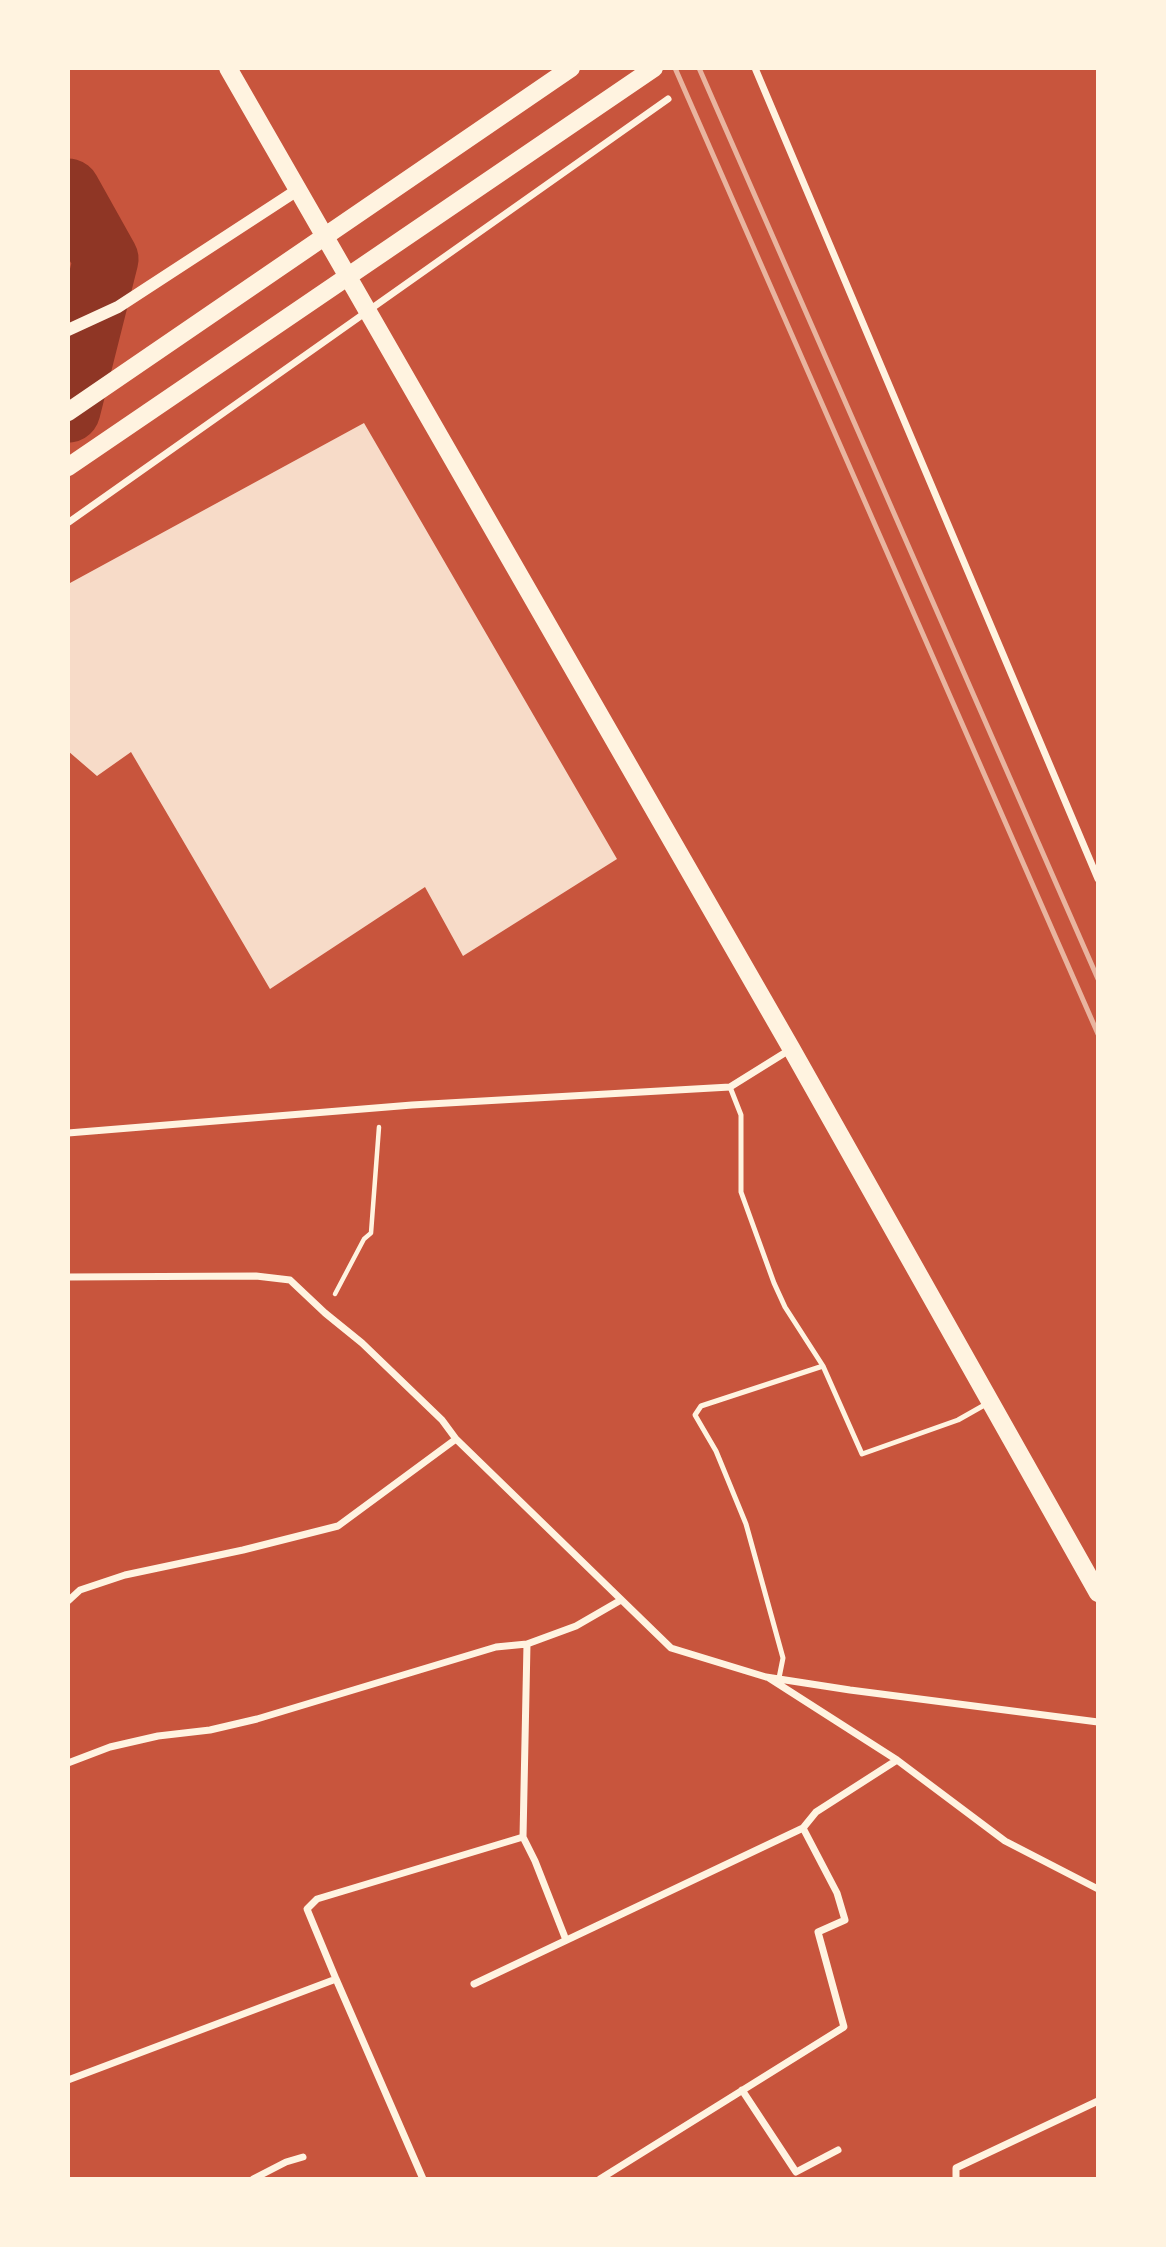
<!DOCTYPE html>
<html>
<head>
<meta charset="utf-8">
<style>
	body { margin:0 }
	#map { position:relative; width:1166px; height:2247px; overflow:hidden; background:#c8553d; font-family:"Alegreya Sans",sans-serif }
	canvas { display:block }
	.frame { position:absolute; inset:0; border:70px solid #fff3e0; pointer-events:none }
</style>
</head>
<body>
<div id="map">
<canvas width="1166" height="2247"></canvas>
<div class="frame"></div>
</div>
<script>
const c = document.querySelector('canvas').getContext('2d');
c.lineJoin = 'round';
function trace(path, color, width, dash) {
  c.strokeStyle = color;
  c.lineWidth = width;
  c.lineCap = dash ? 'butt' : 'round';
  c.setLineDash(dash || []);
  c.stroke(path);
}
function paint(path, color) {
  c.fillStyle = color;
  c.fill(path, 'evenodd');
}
const river = new Path2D(`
	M68,191L106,259L68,410`);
const building = new Path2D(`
	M364,423L617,859L463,956L425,887L270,989L131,752L97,776L68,751V591L70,583Z`);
const path = new Path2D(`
	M335,1294L364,1239L371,1233L379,1127`);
const service = new Path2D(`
	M730,1087L741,1115V1192L774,1283L785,1307L823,1366
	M779,1678L783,1658L746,1524L716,1451L695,1415L701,1406L823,1366L862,1454L958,1420L988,1403`);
const minor = new Path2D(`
	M755,68L1098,879
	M69,522L668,99
	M68,1133L412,1105L730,1087L791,1049
	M68,1277L256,1276L290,1280L325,1313L362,1343L442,1420L456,1439L671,1648L766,1677L850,1690L1098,1722
	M68,1601L80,1590L125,1575L243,1550L338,1526L456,1439
	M769,1678L897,1760L1005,1841L1098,1889
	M68,1763L110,1747L158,1736L210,1730L257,1719L496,1647L527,1644L576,1626L621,1600
	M803,1828L816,1812L897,1760
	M523,1837L535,1861L566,1940
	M336,1979L423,2179
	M474,1984L803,1828L837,1893L845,1920L818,1932L844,2027L600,2179
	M68,2080L336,1979L307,1909L317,1899L523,1837L527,1644
	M742,2090L796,2172L838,2150
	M253,2179L286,2162L303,2157
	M956,2179V2168L1098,2101`);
const tertiary = new Path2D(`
	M68,330L118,307L299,189`);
const primary = new Path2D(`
	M228,68L791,1048L1098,1593
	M68,412L571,68
	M68,467L654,68`);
const rail = new Path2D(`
	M675,68L1098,1034
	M699,68L1098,979`);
trace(river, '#8f3625', 65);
paint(building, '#f7dbc8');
trace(path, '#fff3e0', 4.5);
trace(service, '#fff3e0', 5);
trace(minor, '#fff3e0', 7);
trace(tertiary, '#fff3e0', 12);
trace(primary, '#fff3e0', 18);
trace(rail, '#e9b49f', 5);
</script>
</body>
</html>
